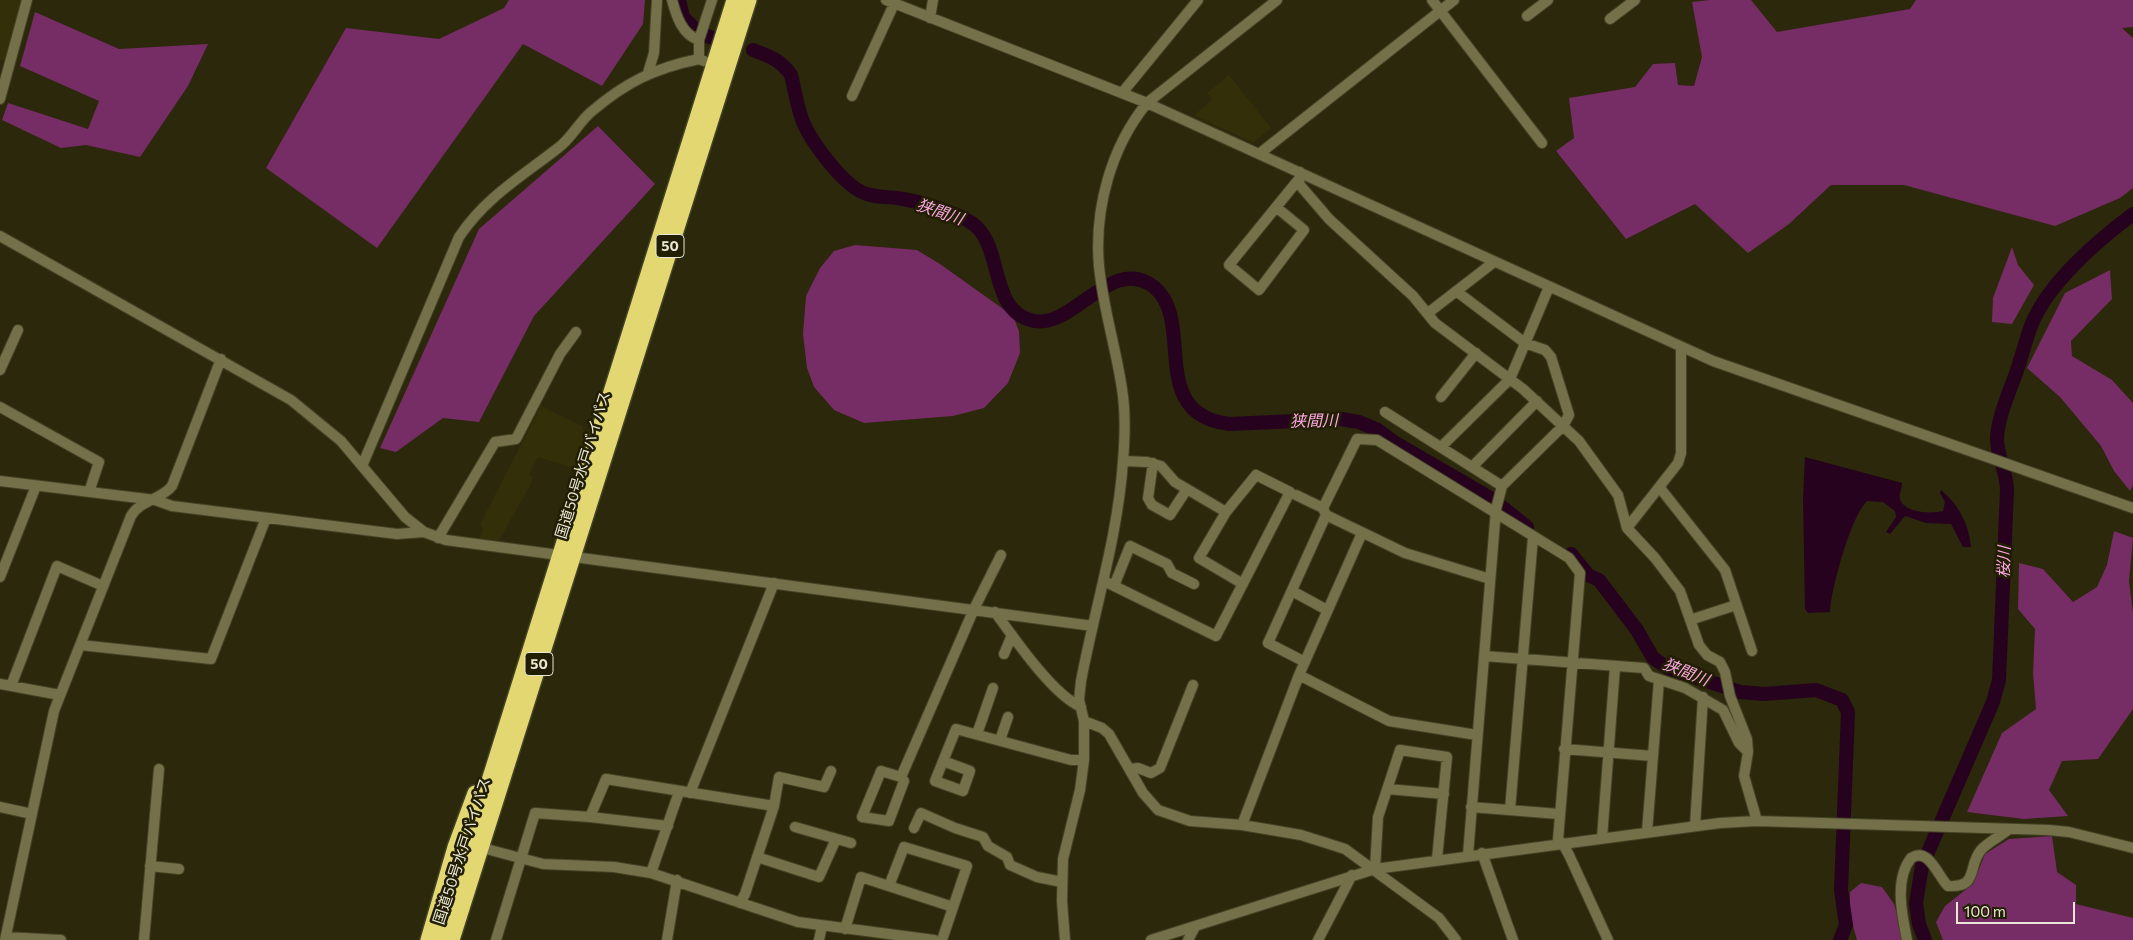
<!DOCTYPE html>
<html>
<head>
<meta charset="utf-8">
<style>
	body { margin:0 }
	#map { position:relative; width:2133px; height:940px; overflow:hidden; background:#2b280b; font-family:Commissioner,sans-serif }
	canvas { display:block }
	.scale { position:absolute; left:1956px; top:902px; width:119px; height:22px; box-sizing:border-box; border:2px solid #e8e7d6; border-top:0; padding-left:6px; font-size:15px; line-height:18px; white-space:nowrap; color:#e8e7d6; -webkit-text-stroke:4px #221e03; paint-order:stroke }
</style>
</head>
<body>
<div id="map">
<canvas width="2133" height="940"></canvas>
<div class="scale">100 m</div>
</div>
<script>
const c = document.querySelector('canvas').getContext('2d');
c.lineJoin = 'round';
function paint(path, color) {
  c.fillStyle = color;
  c.fill(path, 'evenodd');
}
function trace(path, color, width, dash) {
  c.strokeStyle = color;
  c.lineWidth = width;
  c.lineCap = dash ? 'butt' : 'round';
  c.setLineDash(dash || []);
  c.stroke(path);
}
function write(font, color, halo, rows, align = 'center') {
  c.font = font + ' Commissioner,"Noto Sans JP",sans-serif';
  c.lineWidth = 5;
  c.setLineDash([]);
  c.textBaseline = 'middle';
  c.strokeStyle = halo;
  c.fillStyle = color;
  for (const [text, x, y, turn = 0] of rows) {
    c.save();
    c.translate(x, y);
    c.rotate((+turn || 0) * Math.PI / 180);
    c.textAlign = isNaN(turn) ? turn : align;
    if (halo) c.strokeText(text, 0, 0);
    c.fillText(text, 0, 0);
    c.restore();
  }
}
const built = new Path2D(`
	M0,0H23L4,60H0Z
	M1229,75L1271,128L1253,143L1194,115L1212,100L1207,93Z
	M541,406L582,426L586,436L576,469L538,457L529,475L532,477V482L499,541L479,540L483,531L480,524Z`);
const forest = new Path2D(`
	M509,0H645L643,24L602,86L523,44L377,248L266,168L346,28L439,39L504,8Z
	M1710,0H1751L1777,32L1910,9L1916,0H2133V27L2122,28L2133,38V188L2120,198L2055,226L1904,185H1831L1789,224L1748,253L1695,204L1626,239L1556,151L1574,138L1569,98L1635,87L1653,64L1675,63L1678,85L1694,86L1702,57L1692,2Z
	M35,12L119,49L208,44L188,86L140,157L86,145L61,148L2,120L8,103L88,129L99,101L20,66Z
	M598,126L655,184L534,316L479,422L443,418L396,452L380,448L479,229Z
	M855,245L917,250L940,264L1013,316L1019,331L1020,353L1008,383L984,408L953,416L864,423L834,410L814,387L807,368L803,334L806,296L820,268L834,251Z
	M2012,247L2018,265L2034,285L2012,324L1992,322L1993,298Z
	M2110,270L2112,299L2071,341L2072,356L2112,380L2133,403V485L2130,491L2114,471L2101,446L2060,397L2027,368L2065,293Z
	M2114,531L2133,538L2129,581L2133,613V709L2098,759L2062,761L2049,790L2068,816L2024,819L1967,812L2002,733L2036,709L2033,673L2035,629L2018,609L2019,563L2043,569L2073,602L2097,587L2107,565Z
	M2052,836L2057,872L2076,885V904L2133,918V940H1943L1936,922L1945,906L1973,884L1985,854L2009,839Z
	M1861,883L1882,887L1894,904L1905,940H1857L1850,915V892Z`);
const water = new Path2D(`
	M1805,457L1902,483C1902,488 1899,494 1900,499C1904,513 1931,514 1943,511L1945,502L1940,493L1941,490C1958,504 1969,524 1971,547H1963L1951,524L1926,523L1905,516L1890,534L1886,532L1896,517L1895,511L1883,502L1867,501C1851,516 1831,589 1830,612L1808,613L1805,609L1803,499Z`);
const river = new Path2D(`
	M679,0L683,17L698,32
	M704,35L713,38
	M753,50C769,56 781,60 791,75C795,90 797,107 803,122C812,143 845,188 867,194C876,197 887,197 897,198C918,201 954,211 972,223C1005,246 987,311 1034,321C1073,329 1112,254 1154,287C1196,321 1146,414 1229,424L1341,419L1359,422L1378,430L1394,442L1492,499L1527,527
	M1571,554L1588,575L1599,580L1637,630L1653,658L1668,668L1740,692L1764,694L1816,690L1842,700L1848,712L1841,890L1846,925L1840,940
	M1925,940L1919,924L1916,903L1922,866L1993,702L1999,680L2007,490C2007,472 1997,457 1997,438C1998,418 2008,395 2015,376C2021,360 2025,342 2031,326C2047,284 2098,240 2133,214`);
const minor = new Path2D(`
	M672,0C676,15 682,35 699,40
	M886,0L1147,103L1713,361L2133,508
	M1432,0L1542,143
	M1527,16L1548,0
	M930,18L933,0
	M1610,19L1635,0
	M704,61L699,59V40L712,0
	M648,73L654,53L657,0
	M1122,93L1198,0
	M852,96L894,4
	M0,99L27,0
	M1259,154L1454,0
	M1300,172L1299,184L1329,219L1413,296L1435,323L1523,389L1579,441L1618,495L1627,528L1655,558L1680,591L1699,645L1707,655L1720,662L1725,672L1730,696L1747,739L1748,752L1744,776L1757,821
	M1276,207L1304,230L1259,290L1229,265L1299,179
	M0,236L291,400L341,441L405,517L424,532L446,540L1093,626
	M1456,291L1525,343L1545,350L1551,357L1569,415L1563,426L1502,486L1496,509L1468,855
	M1428,313L1494,262
	M0,370L18,330
	M1441,397L1476,353
	M0,407L99,462L89,492
	M1385,412L1502,486
	M1441,447L1510,379L1549,287
	M1123,461L1147,462L1161,466L1175,482L1226,512
	M1153,463L1148,498L1152,505L1170,515L1187,489
	M362,466L459,237C486,197 521,177 558,148C571,139 579,122 591,112C626,82 655,68 699,59
	M1472,467L1537,401
	M0,481L155,500L172,506L397,534L424,532
	M1660,488L1725,570L1752,651
	M1296,495L1323,508
	M1326,515L1405,553L1490,579
	M1627,528L1678,463L1681,453V348
	M438,538L495,442L516,439L560,354L576,332
	M0,577L36,486
	M1104,581L1216,636L1290,492L1256,475L1226,512L1199,558L1243,584
	M1114,586L1130,546L1167,564L1172,573L1194,584
	M1292,591L1327,610
	M995,612C1014,638 1052,694 1081,707
	M1690,620L1736,605
	M80,645L211,659L266,518
	M1004,654L1012,635
	M1484,656L1644,668L1649,676L1685,688L1723,710L1739,743L1748,752
	M1305,662L1268,643L1326,515L1323,508L1357,439L1377,440L1569,558L1580,573L1558,840L1563,844L1569,855L1608,940
	M1299,675L1389,721L1477,735
	M0,684L60,695
	M11,686L57,566L103,586
	M1084,721L1102,728L1109,734L1143,793L1158,810L1190,821L1242,825L1301,835L1345,849L1439,918L1456,940
	M977,734L993,688
	M1000,740L1008,717
	M1564,749L1653,756
	M943,761L970,771L963,791L935,781L956,729L1071,760H1084
	M1130,769L1138,768L1151,773L1160,768L1193,685
	M901,777L904,781L889,821L862,817L881,771L901,777L974,609L1001,555
	M1388,789L1444,794
	M690,793L774,583
	M774,806L779,777L824,787L831,771
	M0,807L32,814
	M1471,807L1559,814
	M1510,810L1533,537
	M590,817L668,826
	M1242,825L1299,675L1362,533
	M1695,826L1703,697
	M795,827L851,843
	M914,828L921,813L955,828L983,837L988,846L1007,857L1010,865L1037,877L1062,882
	M1647,832L1659,680
	M1602,838L1615,667
	M475,846L543,864L614,867L651,873L798,922L934,940
	M1482,853L1513,940
	M757,857L819,877L836,839
	M150,866L179,869
	M1375,869L1378,817L1400,750L1447,757L1437,859
	M651,873L679,792
	M889,886L904,847L967,866L942,940
	M845,929L861,877L953,907
	M6,937L61,940
	M5,940L54,711L131,516C140,500 161,500 172,486L221,359
	M144,940L159,769
	M496,940L535,813L590,817L606,779L774,806L745,894L740,903
	M667,940L677,880
	M819,940L822,926
	M1065,940L1062,901L1063,859L1080,790L1084,760V721L1079,700L1081,681C1095,607 1118,536 1123,461C1125,437 1126,413 1122,389C1116,348 1103,308 1099,266C1094,209 1111,147 1147,103L1277,0
	M1151,940L1375,869L1720,823L1757,821L2049,830L2069,832L2133,848
	M1188,940L1195,927
	M1318,940L1352,875
	M1907,940C1902,915 1894,880 1911,858C1929,846 1938,877 1948,886C1979,888 1967,867 1981,850C1988,842 2001,836 2009,829`);
const highway = new Path2D(`
	M428,940L455,847L475,793
	M439,940L734,0
	M452,940L749,0`);
const shields = [
	[670,246,28],
	[539,664,28]
];
const shieldNames = [
	["50",670,246],
	["50",539,664]
];
const streetNames = [
	["国道50号水戸バイパス",583,465,-73],
	["国道50号水戸バイパス",462,851,-72]
];
const waterNames = [
	["狭間川",940,212,19],
	["狭間川",1314,421,-1],
	["桜川",2004,562,-88],
	["狭間川",1686,672,22]
];
paint(built, '#332f09');
paint(forest, '#762c65');
paint(water, '#26021e');
trace(river, '#26021e', 14);
trace(minor, '#454327', 12);
trace(highway, '#454327', 18);
trace(minor, '#747049', 10);
trace(highway, '#e2d770', 15);
for (const [x, y, w] of shields) {
  const box = new Path2D();
  box.roundRect(x - w / 2, y - 11.5, w, 23, 4);
  c.fillStyle = '#221e03';
  c.fill(box);
  trace(box, '#e8e7d6', 1);
}
write('bold 14px', '#e8e7d6', null, shieldNames);
write('15px', '#e8e7d6', '#221e03', streetNames);
write('italic 16px', '#fba7e3', '#221e03', waterNames);
</script>
</body>
</html>
